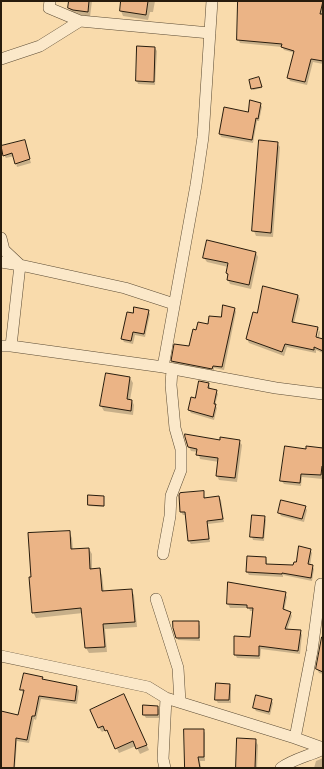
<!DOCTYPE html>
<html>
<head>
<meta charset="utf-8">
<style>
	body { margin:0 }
	#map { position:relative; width:324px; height:769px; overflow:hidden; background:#f9dbac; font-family:"Libre Caslon Text",serif }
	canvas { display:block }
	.frame { position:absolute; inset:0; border:2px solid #281c0d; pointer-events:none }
</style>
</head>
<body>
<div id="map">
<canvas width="324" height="769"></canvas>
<div class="frame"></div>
</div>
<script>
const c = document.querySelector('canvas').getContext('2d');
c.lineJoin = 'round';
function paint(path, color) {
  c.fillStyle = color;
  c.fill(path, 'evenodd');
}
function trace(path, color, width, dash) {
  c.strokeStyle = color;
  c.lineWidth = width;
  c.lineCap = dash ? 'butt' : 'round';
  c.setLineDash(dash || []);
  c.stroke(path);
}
const shadow = new Path2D(`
	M70,1H92L90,17L72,13L69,8Z
	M122,1H155L153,12H150L148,20L123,16L121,11Z
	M251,1L323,2V64L313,62L307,85L290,81L288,77L295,53L284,50L282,47L240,43L238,39Z
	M155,48L157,51L155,85L138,84L137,81Z
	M250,80H260L262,88L253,90Z
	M260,104L262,107L259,121H257L253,143L221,137L220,134L249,114Z
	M24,141L31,163L17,167L14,156L6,158L4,155Z
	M277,143L280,147L273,237L256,236L254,231Z
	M256,253L258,257L251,289L230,284L228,280V276L227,273L228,267L207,262L204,258Z
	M298,295L300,299L294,323L318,328L319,330H317L315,341L316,342L319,330L320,332L319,338L323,340V353L316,350V353L287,347L284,356L249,343L247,339L258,314Z
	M235,309L236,312L224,370L214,368V372L174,364L172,361L190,347L197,331L221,319Z
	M148,311L150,314L145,337L135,335L133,344L124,342L122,339L134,314Z
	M130,378L133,383L130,400L132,401L134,405L133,415L104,411L101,406Z
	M209,384L210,387V389L216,391L218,394L215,405L217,408L214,420L191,413L189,410Z
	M221,441H239L242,445L237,482L219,480L217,476L219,462L200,459L198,452L191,451L189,447Z
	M323,449V479L302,477L301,486L284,484L281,480L307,450Z
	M203,492L205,499L219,497L221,500L224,522L208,524L210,542L191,544L189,541L186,515H183L181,512Z
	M104,497V507L89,506V505Z
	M305,507L307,510L304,522L281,516L279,512Z
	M264,517L266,520L264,541L253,540L252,537Z
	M69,532L72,538L73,550L89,549L92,554V570L99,569L102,575L104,592L131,590L134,595L137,627L105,629L107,652L89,653L86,648L83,613L36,618L33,612Z
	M310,550L312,553L310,566H312L314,569L312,581L283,575V577L249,575L247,572L266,558L267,561V565L294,566Z
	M229,583L285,593L287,597L284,611L290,612L292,616L287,630L300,631L302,635L300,654L261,649L260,659L237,658L235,654L251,638L254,611H250L249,608H230L228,604Z
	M198,622L200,626V641L178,640L177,637Z
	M323,646V674L319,673L317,669Z
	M42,678L44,681L77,687L79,691L77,704L41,699L36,720L34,719L29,743L17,741L15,768H1V712L19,716L23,693L21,689Z
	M230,685L231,688V703H218L216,700Z
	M126,700L149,750L140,754L136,746L119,753L110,734L109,735L106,730L102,732L99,728Z
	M271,700L273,703L270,715L256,711L254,708Z
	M157,707L159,710V718H146L144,715Z
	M203,730L205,733V761H200L201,768H182L186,767Z
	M255,740L258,745L257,768H237Z
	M323,758V768H314L316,761Z`);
const building = new Path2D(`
	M69,1H89L88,12L73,10L68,8Z
	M121,1H148L146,15L120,11Z
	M238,1H323L320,14H323V61L311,59L305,82L287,78L294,51L281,47L282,44L237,40Z
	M137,46L155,47L154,82L136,81Z
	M259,77L262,87L251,89L249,80Z
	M250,100L261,103L258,119L256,118L252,140L219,134L224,107L248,112Z
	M25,140L30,159L15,164L12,153L3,156L1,146Z
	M259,140L278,142L271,233L252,231Z
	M207,240L256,252L249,285L227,280L228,274L226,273L228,263L203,258Z
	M263,286L298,295L292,322L318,327L316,337L323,339V351L314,347V350L285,344L282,352L246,339L253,312L257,313Z
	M223,305L235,308L222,367L213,366L212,369L171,361L174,344L189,346L193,329L196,330L198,322L208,324L209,316L221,317Z
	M134,307L149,310L144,334L133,332L131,341L121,339L127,312L133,313Z
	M106,373L130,377L127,399L132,400L131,411L100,406Z
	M199,381L209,383L208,388L217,390L214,404H216L213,417L188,410L191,397L195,398Z
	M185,434L220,440V437L240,440L235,478L216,476L218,458L196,455L197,449L188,447L185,437Z
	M285,446L306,449V446L323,448V466H322L321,475L301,474L300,483L280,481Z
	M204,491V498L219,496L223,519L207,521L209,539L188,541L185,512H180L179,495L180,493Z
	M88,495L104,496V506L88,505Z
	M281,500L306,506L302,519L278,513Z
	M252,515L265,516L263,538L250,537Z
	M70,531L71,549L89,548L90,569L100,568L102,591L132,589L135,622L103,624L105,647L85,648L81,608L32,613L29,577H31L28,533Z
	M299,546L311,549L308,564L313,565L311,578L282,573V574L246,572L247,556L266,557V564L293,565L294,562H296Z
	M228,582L286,592L283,609L291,612L285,629L301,630L298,651L259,646V656L234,655V636L250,637L253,608H247V605L227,604Z
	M173,621H199V638H176L173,628Z
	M322,637H323V672L316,669Z
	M24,673L43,677L42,679L77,686L75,701L39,696L35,716H32L27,740L16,738L14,768H1V711L18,715L24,690H20Z
	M216,683L230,684L229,700H215Z
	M124,694L147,745L136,749L133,741L115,749L107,730L105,731L103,726L98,728L90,710Z
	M256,695L272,699L269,712L253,708Z
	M143,705L158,706V715H143Z
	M184,729H204V757H198L200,768H185Z
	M237,738L256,739L255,768H236Z`);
const street = new Path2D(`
	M50,1L49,8L80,21
	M1,59L40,46L80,21L210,33
	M1,238L4,250L20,265L11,346
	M1,262L20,265L125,288L174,304
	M1,346H11L163,367L276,388L323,394
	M163,367L196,185L203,137L212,1
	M163,554L170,516L171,496L181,470V449L175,428L171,385L172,369
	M156,599L178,668L180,702
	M1,656L148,687L166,698L295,738L323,748
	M295,738L312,651L321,584
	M165,768L163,759L166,698
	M281,768C293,759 309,756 323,749`);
paint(shadow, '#0003');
paint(building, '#ebb486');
trace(building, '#281c0d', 1);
trace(street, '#5c4c35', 12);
trace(street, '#fbe8c9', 11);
</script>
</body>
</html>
